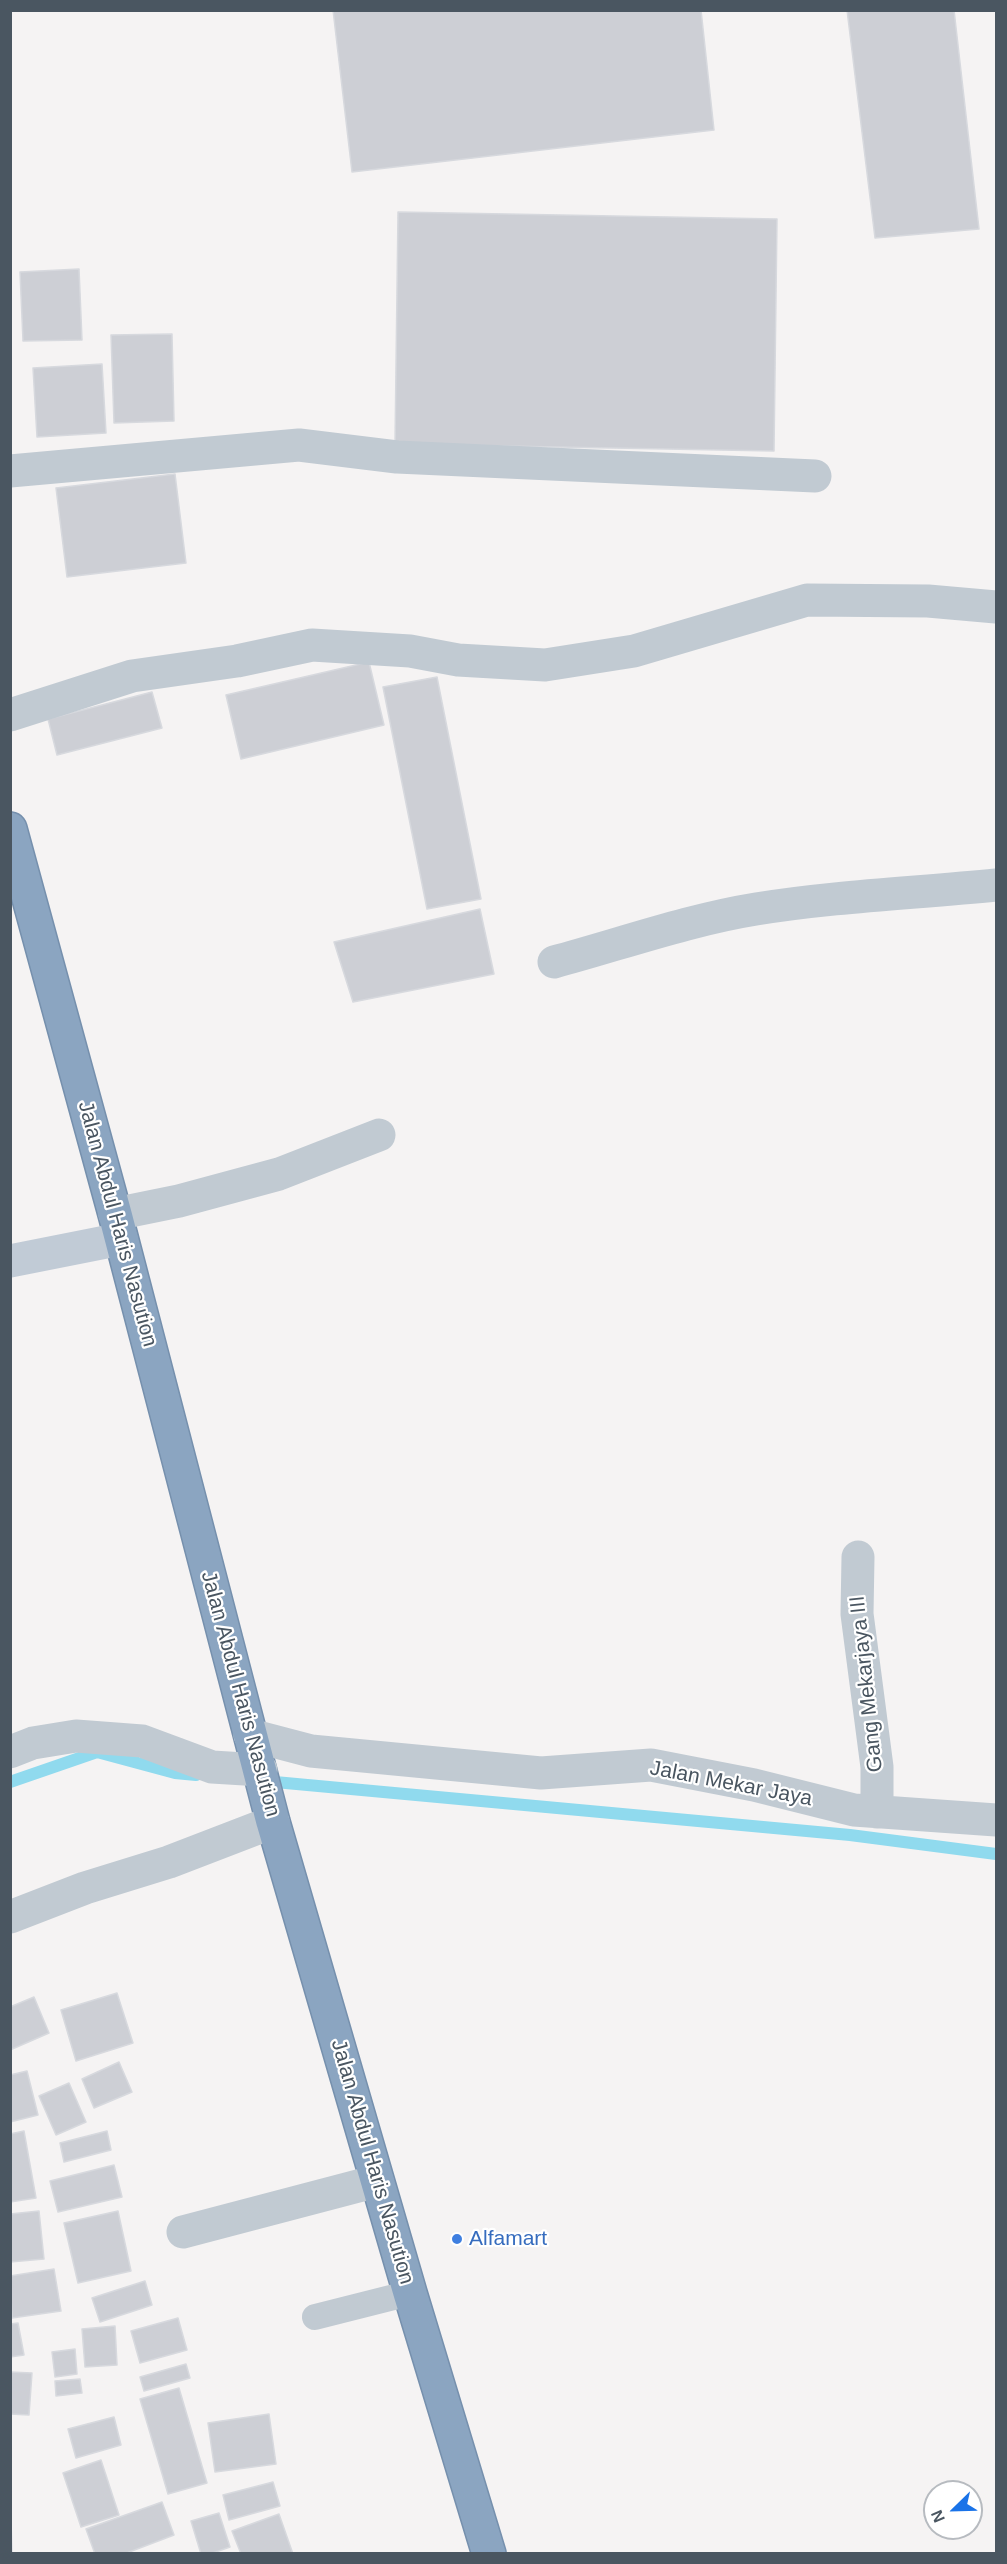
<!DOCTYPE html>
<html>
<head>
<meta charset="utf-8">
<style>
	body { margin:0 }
	#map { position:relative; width:1007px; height:2564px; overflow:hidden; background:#f5f3f3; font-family:Helvetica,sans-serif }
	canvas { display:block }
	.frame { position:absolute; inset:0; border:12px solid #4a5661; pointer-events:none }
	.north { position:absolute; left:923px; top:2480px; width:60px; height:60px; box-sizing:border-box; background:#fff; border:2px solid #b7bbc0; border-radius:50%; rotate:247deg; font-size:16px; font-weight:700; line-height:24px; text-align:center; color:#4a5661 }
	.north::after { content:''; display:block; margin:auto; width:21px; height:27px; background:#1a73e8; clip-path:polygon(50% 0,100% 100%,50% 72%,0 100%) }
</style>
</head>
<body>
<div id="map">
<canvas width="1007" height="2564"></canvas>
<div class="frame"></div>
<div class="north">N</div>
</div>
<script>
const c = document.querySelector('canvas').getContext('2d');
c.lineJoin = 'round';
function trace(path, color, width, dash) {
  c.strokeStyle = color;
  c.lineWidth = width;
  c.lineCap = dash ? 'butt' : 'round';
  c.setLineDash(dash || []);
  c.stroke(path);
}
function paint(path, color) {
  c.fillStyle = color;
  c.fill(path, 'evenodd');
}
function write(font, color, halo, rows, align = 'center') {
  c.font = font + ' Helvetica,sans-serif';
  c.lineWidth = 4.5;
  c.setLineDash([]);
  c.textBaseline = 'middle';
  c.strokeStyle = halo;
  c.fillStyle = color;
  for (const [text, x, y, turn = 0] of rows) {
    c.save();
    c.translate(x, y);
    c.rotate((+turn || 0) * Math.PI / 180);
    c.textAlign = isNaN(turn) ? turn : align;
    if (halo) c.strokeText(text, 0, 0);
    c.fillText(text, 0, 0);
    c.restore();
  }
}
const stream = new Path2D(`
	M264,1781L850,1835L996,1854
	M10,1782L97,1752L175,1773L196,1775`);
const building = new Path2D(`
	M333,10H701L714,130L352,172Z
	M847,10H954L979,229L875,238Z
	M398,212L777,219L774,451L395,444Z
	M79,269L82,340L23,341L20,272Z
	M172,334L174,421L114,423L111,335Z
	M102,364L106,433L37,437L33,368Z
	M175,474L186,563L67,577L56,488Z
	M369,662L384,725L241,759L226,695Z
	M437,677L481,899L427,909L383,687Z
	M152,692L162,728L57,755L48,719Z
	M480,909L494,974L353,1002L334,942Z
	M117,1993L133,2043L76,2061L61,2010Z
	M34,1997L49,2033L10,2050V2007Z
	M119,2062L132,2092L94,2108L82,2079Z
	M27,2071L38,2115L10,2122V2075Z
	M69,2083L86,2122L56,2135L39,2096Z
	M24,2131L36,2198L10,2202V2134Z
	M107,2131L111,2150L64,2162L60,2143Z
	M114,2165L122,2197L58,2212L50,2181Z
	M39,2211L44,2259L10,2262V2214Z
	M118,2211L131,2271L78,2283L64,2223Z
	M54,2269L61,2311L12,2318L10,2276Z
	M145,2281L152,2305L100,2322L92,2298Z
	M178,2318L187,2350L140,2363L131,2331Z
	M18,2323L24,2355L10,2357V2324Z
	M115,2326L117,2365L85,2367L82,2329Z
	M75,2349L77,2374L55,2377L52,2352Z
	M186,2364L190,2378L144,2391L140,2377Z
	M10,2372L32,2373L29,2415L10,2414Z
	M80,2379L82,2393L56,2396L55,2381Z
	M179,2388L207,2483L168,2494L140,2399Z
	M269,2414L276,2464L215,2472L208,2423Z
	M114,2417L121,2445L76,2458L68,2429Z
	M101,2460L119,2515L81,2527L63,2473Z
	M273,2482L280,2506L229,2520L223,2495Z
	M162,2502L174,2535L124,2554H95L86,2529Z
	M219,2513L230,2547L210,2554H201L191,2521Z
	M279,2514L293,2554H241L232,2531Z
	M11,2520L12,2554H10Z`);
const lane = new Path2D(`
	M315,2317L410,2293`);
const street = new Path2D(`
	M10,471L299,445L397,457L815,476
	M10,715L132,676L237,661L312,645L410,651L458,660L545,665L634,651L807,600L928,601L996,607
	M554,962C621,944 688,920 756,909C836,896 917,893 996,885
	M115,1214L179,1201L279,1174L379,1135
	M858,1557L857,1614L877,1767V1812
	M250,1735L311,1751L541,1773L651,1765L754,1785L854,1810L996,1820
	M10,1752L33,1743L76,1736L142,1741L212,1767L261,1770
	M10,1917L85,1888L169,1862L273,1822
	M183,2232L377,2181`);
const secondary = new Path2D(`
	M10,1261L121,1239`);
const highway = new Path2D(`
	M10,829L115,1214L273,1822L410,2293L489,2554`);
const markers = [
	[457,2239,6,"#3f7fe0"]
];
const streetNames = [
	["Jalan Abdul Haris Nasution",117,1224,75],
	["Gang Mekarjaya III",867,1684,-96],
	["Jalan Abdul Haris Nasution",240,1694,75],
	["Jalan Mekar Jaya",731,1784,11],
	["Jalan Abdul Haris Nasution",372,2162,74]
];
const shopNames = [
	["Alfamart",469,2239]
];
trace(stream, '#90daee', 12);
paint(building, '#cdcfd5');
trace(building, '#d7d9de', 1.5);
trace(highway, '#7690ad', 36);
trace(lane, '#c1cad2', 26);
trace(street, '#c1cad2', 33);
trace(secondary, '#c1cbd6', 33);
trace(highway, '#8ba5c1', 33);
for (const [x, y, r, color] of markers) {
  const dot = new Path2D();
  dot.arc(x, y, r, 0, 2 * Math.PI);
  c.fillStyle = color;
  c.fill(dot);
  trace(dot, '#fff', 2);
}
write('21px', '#4a5661', '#fff', streetNames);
write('21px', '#366cbe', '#fff', shopNames, 'left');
</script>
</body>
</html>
